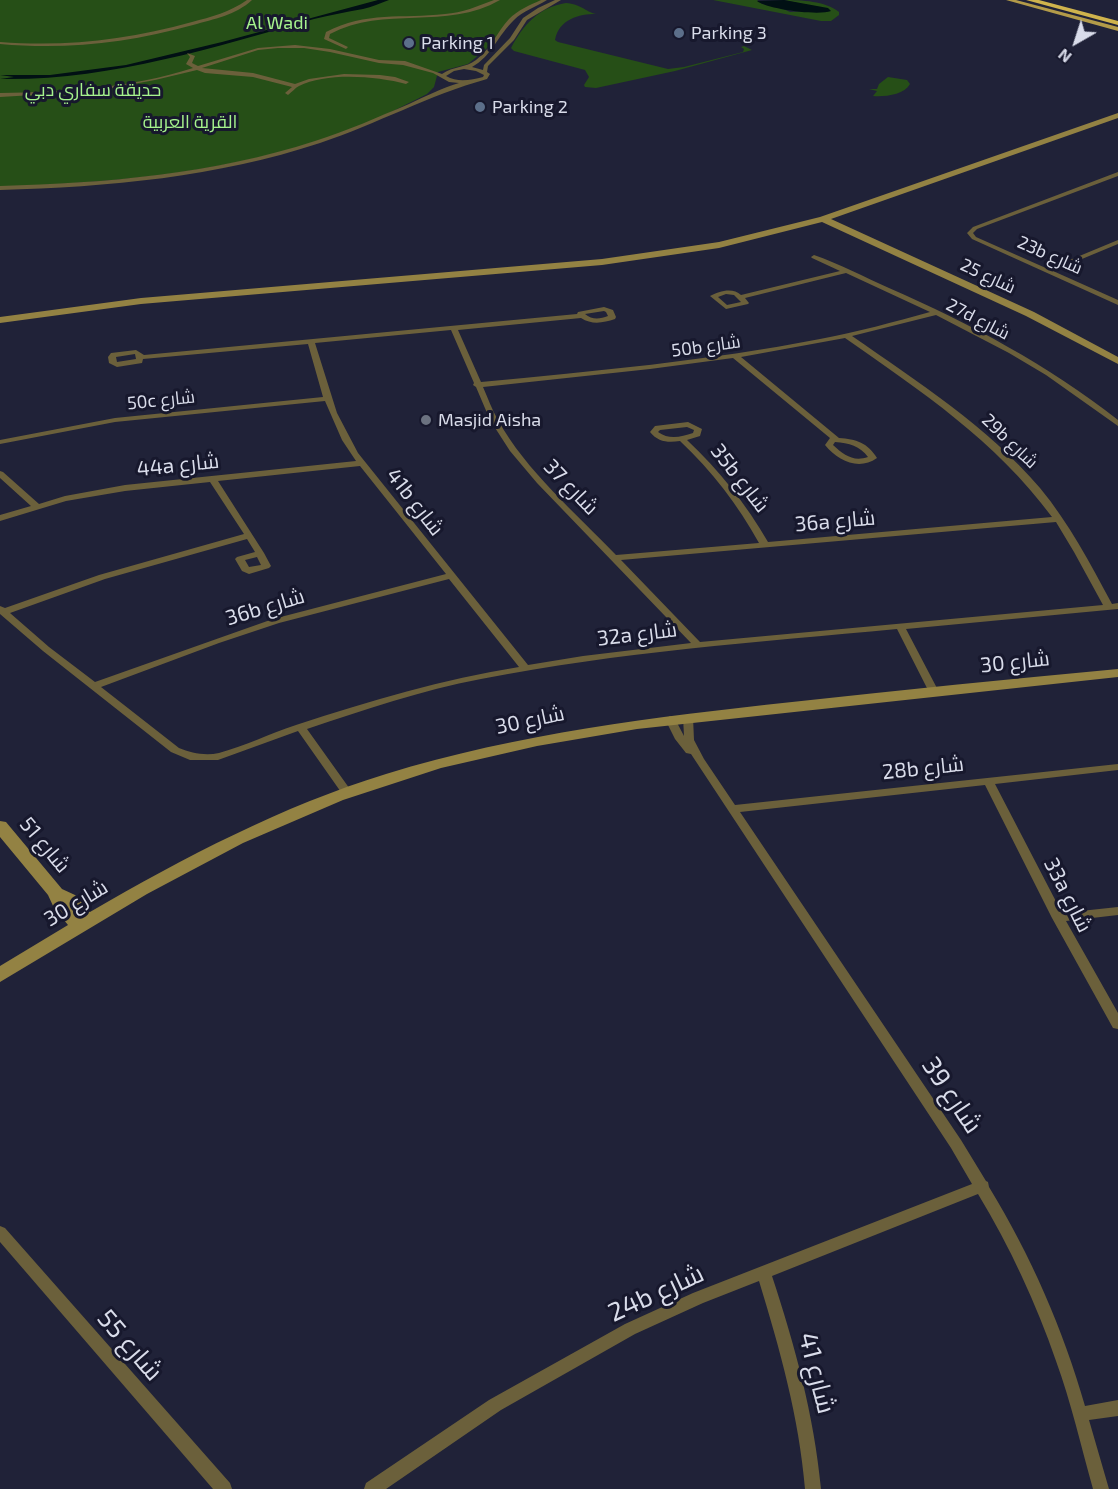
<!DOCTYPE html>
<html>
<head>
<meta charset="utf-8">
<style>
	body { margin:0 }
	#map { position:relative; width:1118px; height:1489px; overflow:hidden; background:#202238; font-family:"Exo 2",sans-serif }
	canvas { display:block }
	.north { position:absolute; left:1046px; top:12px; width:60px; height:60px; -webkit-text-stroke:4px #17182d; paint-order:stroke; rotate:219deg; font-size:16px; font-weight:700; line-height:24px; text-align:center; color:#d9dcea }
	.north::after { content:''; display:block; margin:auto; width:21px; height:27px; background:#d9dcea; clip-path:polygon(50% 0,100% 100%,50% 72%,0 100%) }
</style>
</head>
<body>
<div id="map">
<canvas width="1118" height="1489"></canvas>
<div class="north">N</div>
</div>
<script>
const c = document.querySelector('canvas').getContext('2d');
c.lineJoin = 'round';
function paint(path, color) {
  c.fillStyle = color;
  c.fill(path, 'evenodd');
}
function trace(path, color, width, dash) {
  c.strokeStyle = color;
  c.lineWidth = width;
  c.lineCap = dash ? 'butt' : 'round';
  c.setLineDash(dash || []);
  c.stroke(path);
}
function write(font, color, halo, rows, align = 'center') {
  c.font = font + ' "Exo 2",Cairo,sans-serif';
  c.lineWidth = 6;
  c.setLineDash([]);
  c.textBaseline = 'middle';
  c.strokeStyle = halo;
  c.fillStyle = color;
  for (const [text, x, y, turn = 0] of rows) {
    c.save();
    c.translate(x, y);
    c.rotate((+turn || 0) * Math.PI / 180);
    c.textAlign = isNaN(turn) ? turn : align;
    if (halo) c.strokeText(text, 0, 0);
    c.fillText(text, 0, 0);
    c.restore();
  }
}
const green = new Path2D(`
	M0,0H543L514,15L493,43L468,64L438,72L434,87L427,94C401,107 375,121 348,131C234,173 119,182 0,187Z
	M713,0H757L762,4L779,7L790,12L830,10L784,0C802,0 825,1 839,12V15L831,21H821Z
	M566,3C581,4 584,11 596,14C579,14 559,19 555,40L558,42L668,69L684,67L743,52L744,49L741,47L744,46L752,50L675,71L596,88L585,87L584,85L589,77L585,70L514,51L511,48C523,25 539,7 566,3Z
	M888,77L907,80L910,84C904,95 884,97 873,96L877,91L869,89H877L879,84Z`);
const water = new Path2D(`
	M378,0H389C380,3 372,7 363,9C346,12 330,15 314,19C212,48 107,81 0,79L14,77L0,75H50L126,65L222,42Z
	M784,0L828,8L831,11C818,16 767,9 757,1Z`);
const street = new Path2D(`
	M247,0H252C236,15 214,19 193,25C129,43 66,50 0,44V42C66,47 128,40 192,22C211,17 230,12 247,0Z
	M494,0H500C446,31 384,5 330,34L329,38L348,47L346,49L324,39L326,32C366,11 402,19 445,14C462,13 478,6 494,0Z
	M541,0H547C536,7 523,11 514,20C498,35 492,56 472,67L483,70L484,65L510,38L523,18L538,8L555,0H561L527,20L514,40L488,66L487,72L490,74L487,79C429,95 377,124 320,143C217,177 109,187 0,190V186C107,183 213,174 315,141C347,131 378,117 409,104C426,96 442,88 459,83L449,82L433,73L403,65L379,63L330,52L304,48H278L258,50L202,68L253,73L295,84L309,79L344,74L380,75L395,77L409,82L406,84C377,76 326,72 299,86C295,88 292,92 288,95L285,93L292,87L253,77L205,73L197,70L155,80L112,88L67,93L0,97V93C64,92 131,88 193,68L186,64L190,57L187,53L195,56L192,63L198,66L258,48L295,45L330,49L379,60L405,61L442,74C453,66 466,68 476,60C491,49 497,32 509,19C518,10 530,5 541,0ZM464,69L476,71L484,75L483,77C471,80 458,83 446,76L454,71Z
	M1118,172V176L977,229L973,233L976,237L1048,269L1118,240V244L1053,271L1118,300V305L972,239L967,233L973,227Z
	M814,255C840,264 864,277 889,288C971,324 1048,365 1118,420V426L1046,375L1009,353L936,315L852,336C918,382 987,426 1040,488C1069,523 1090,563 1112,604L1118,603V609L906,629L939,692L934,695L929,692L897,629C758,642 618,652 481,679C422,690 364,710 307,729L352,792L347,796L343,795L298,731L218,760H190L171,752L43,651L0,614V606L5,608L99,575L244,534L210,482L125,491L66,501L0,521V515L31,506L0,478V471L3,472L39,504L65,496L125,485L356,461L342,440L325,401L115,422L0,444V440L115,418L323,397L308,344L143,359L142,363L117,367L109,363L108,357L111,353L136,350L144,355L577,314L578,312L604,307L613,310L616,317L615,319C603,323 592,325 581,318L458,330L481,382C595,371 708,361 820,339C857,332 894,322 930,312L846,273L745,298L749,303L748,304L726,309L710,296C719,291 733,287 741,295L840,271L812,258L811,257ZM726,294L734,295L741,302L727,305L718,297ZM604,311L606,312L608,316C600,319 592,320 585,314ZM451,330L474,383L473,385L476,387L490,420L510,451L537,483L691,643L583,656L528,665L358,453L337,413L315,343ZM845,338C922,392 995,440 1052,517L768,542C746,504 719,470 687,440L700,436L702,429L688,422L655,426L650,432C658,442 668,443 680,441C712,471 738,505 759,543L616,555C577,514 526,471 498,420C492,410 488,398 483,387L650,369L733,358L830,438L825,445C838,461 859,471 877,458C868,443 856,439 839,438L741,357ZM135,354L136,359L117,362L116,357ZM687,427L694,430L693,433C681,437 669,440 658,432L660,430ZM835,442C849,443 860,446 868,457C853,462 844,455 833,445ZM360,466L446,574L273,619L95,682L49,647L10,613L105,579L247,539L255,552L237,557L235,559L242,571L249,574L269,568L271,566L264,553L218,481ZM1056,522L1074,552L1103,605L700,642L621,560ZM257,557L261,565L249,567L245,560ZM449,579L519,667C443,679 370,701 296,725C271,733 245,746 219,753C205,756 191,753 179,748L101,687L219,643L279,623Z
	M688,714L693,717L694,740L704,759L735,805L1118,764V770L995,784L1062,913L1118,907V915L1066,921L1118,1013V1029L1113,1028L1052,918L985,785L740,812L961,1140L986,1181L988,1182L989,1187C1031,1256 1063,1329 1085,1406L1118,1400V1416L1089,1420L1109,1489H1093C1081,1446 1071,1402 1056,1361C1036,1303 1010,1247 978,1194L772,1276C795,1346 814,1415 821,1489H805C799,1417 780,1350 759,1281L703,1303L635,1334L501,1410L386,1489H364L366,1483L489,1400L625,1324L693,1293L972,1184L951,1148L691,754L686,753L675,739L665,719L670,716L674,717L684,736L683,717Z
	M0,1226L5,1228L230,1483L232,1489H213L0,1242Z`);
const secondary = new Path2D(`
	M1118,113V118L831,219L1034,312L1118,357V364L1026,316L822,222L719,248L602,265L141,304L0,323V317L141,298L602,259L719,242L820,217Z
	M1118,669V677L637,729L537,746L441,768L343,800L243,843L147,894L0,982V966L68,925L54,908L48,895L0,837V821L6,822L62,889L75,895L90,912C185,857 282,806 386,774C519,733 655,717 792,702C901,690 1009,679 1118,669Z`);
const primary = new Path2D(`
	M1006,0H1016L1118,27V31Z`);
const highway = new Path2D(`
	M1026,0H1039L1118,21V25Z`);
const markers = [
	[679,33,6,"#5c6f8a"],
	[409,43,6,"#5c6f8a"],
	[480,107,6,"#5c6f8a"],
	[426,420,6,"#6b7280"]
];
const farParknames = [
	["Al Wadi",277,23],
	["حديقة سفاري دبي",93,90],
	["القرية العربية",190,122]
];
const farPoinames = [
	["Parking 3",691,33],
	["Parking 1",421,43],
	["Parking 2",492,107],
	["Masjid Aisha",438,420]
];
const farStreetnames = [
	["23b شارع",1050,255,24],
	["شارع 25",988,276,25],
	["27d شارع",978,319,27],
	["50b شارع",706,346,-8],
	["50c شارع",161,400,-6],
	["29b شارع",1010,441,44]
];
const streetNames = [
	["44a شارع",178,465,-6],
	["35b شارع",740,478,52],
	["شارع 37",571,487,46],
	["41b شارع",415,502,52],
	["36a شارع",835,521,-5],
	["36b شارع",265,607,-17],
	["32a شارع",637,634,-7],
	["شارع 30",1015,662,-6],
	["شارع 30",530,720,-12],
	["28b شارع",923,768,-6],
	["شارع 51",45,845,50],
	["33a شارع",1068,895,63],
	["شارع 30",76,903,-31]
];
const nearStreetnames = [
	["شارع 39",952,1095,56],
	["24b شارع",656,1293,-25],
	["شارع 55",130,1345,49],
	["شارع 41",817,1373,76]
];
paint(green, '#264f17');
paint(water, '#011014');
paint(street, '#6b603b');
paint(secondary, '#938243');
paint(primary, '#b39b49');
paint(highway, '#cfb34d');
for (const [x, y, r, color] of markers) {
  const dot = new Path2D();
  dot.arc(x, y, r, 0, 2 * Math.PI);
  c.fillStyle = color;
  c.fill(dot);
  trace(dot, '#17182d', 2);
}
write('18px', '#a6f38d', '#17182d', farParknames);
write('18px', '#d9dcea', '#17182d', farPoinames, 'left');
write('18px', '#d9dcea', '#17182d', farStreetnames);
write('21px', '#d9dcea', '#17182d', streetNames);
write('26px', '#d9dcea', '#17182d', nearStreetnames);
</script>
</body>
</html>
